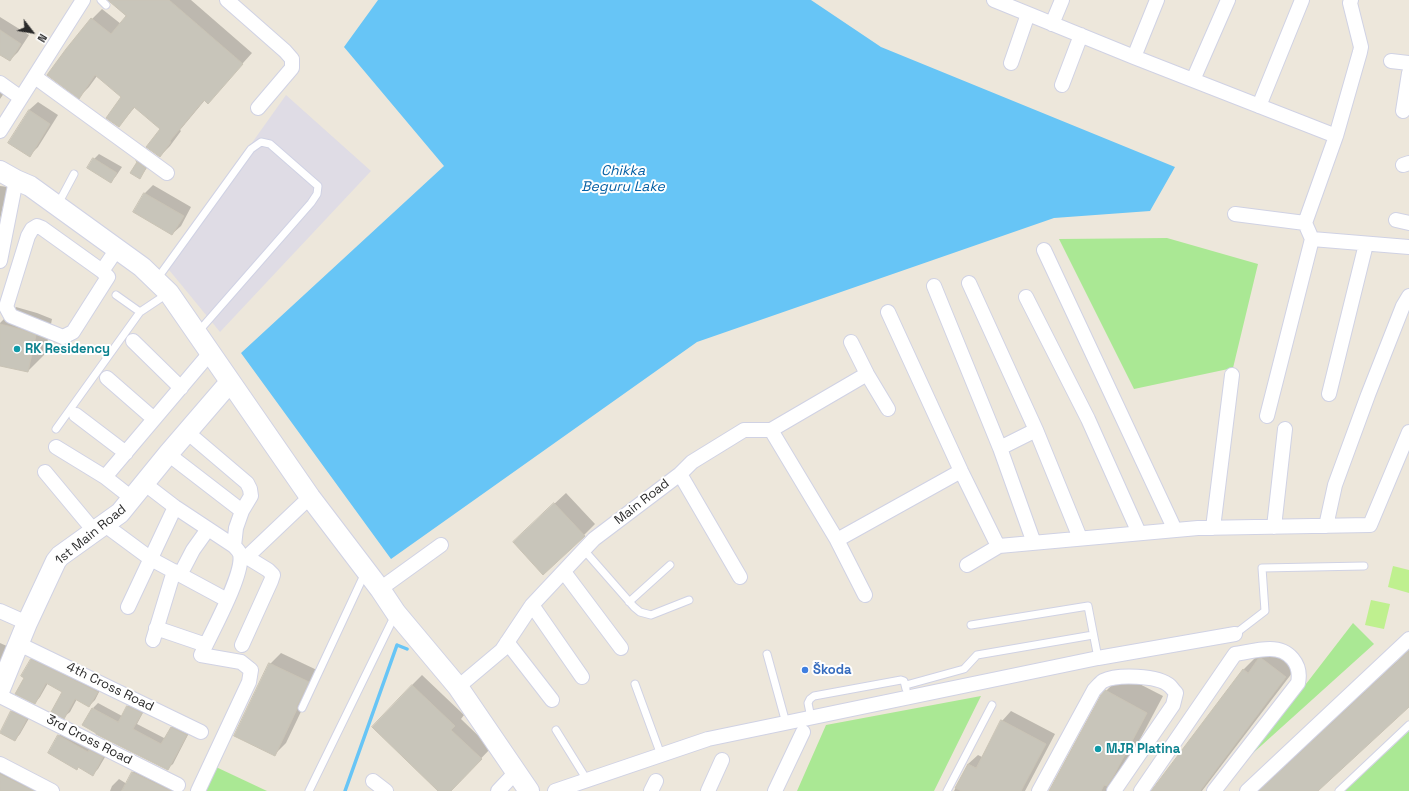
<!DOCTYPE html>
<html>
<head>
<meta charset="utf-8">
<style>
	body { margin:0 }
	#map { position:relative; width:1409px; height:791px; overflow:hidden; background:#ede7db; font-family:"Space Grotesk",sans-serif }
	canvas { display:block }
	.north { position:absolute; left:12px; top:12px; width:40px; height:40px; -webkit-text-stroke:3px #fff; paint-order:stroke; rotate:121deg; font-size:11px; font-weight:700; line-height:16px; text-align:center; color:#2a2a2a }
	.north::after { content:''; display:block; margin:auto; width:14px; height:18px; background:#2a2a2a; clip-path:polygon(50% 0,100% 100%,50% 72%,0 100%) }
</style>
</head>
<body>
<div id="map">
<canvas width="1409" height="791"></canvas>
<div class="north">N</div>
</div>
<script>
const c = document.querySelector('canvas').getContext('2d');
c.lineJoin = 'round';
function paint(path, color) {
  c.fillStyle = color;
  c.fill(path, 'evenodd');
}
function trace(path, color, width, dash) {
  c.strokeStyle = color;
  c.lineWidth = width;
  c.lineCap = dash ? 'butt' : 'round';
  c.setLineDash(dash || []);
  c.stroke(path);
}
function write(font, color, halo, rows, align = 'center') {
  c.font = font + ' "Space Grotesk",sans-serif';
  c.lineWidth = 4;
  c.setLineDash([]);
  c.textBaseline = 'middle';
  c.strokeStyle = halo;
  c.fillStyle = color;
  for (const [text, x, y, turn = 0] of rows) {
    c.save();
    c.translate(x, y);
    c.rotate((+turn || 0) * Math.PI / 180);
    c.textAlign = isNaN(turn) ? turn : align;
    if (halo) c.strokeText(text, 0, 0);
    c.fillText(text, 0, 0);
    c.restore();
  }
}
const industrial = new Path2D(`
	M286,95L371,171L220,332L165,265Z`);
const green = new Path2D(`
	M1167,238L1258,264L1233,368L1134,389L1059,239Z
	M1353,623L1374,644L1252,754Z
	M981,696L934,791H797L826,725Z
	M1409,731V791H1345Z
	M216,767L267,791H205Z`);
const pitch = new Path2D(`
	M1393,566L1409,570V593L1388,587Z
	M1371,600L1390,604L1384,629L1365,625Z`);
const water = new Path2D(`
	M378,0H811L881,47L1175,167L1150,211L1054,218L697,342L391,559L241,353L444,166L344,47Z`);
const shadow = new Path2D(`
	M110,0H191L252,53L208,102L205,100L180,130L181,131L170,146L160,156L161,128L135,107L119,126L123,97L97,76L89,87L79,97L92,19L102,9L121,24L128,16Z
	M0,17L29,35L18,52L10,60L0,53Z
	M0,80L9,86L0,99Z
	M38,102L58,115L38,147L30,155L29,110Z
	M99,154L122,167L116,176L110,182L94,159Z
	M139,159L148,166L142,175L131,173Z
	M153,185L191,207L181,226L172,234L134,212L145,193Z
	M0,186L8,187L5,203L3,206L0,220Z
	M16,307L37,313L52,319L45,354L28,371L0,365V323Z
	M566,493L595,524L584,535L525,531Z
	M1277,642H1278L1302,660L1202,791H1152L1243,670L1260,653L1263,656Z
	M0,643L9,647L0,666Z
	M1409,650V706L1317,791H1257Z
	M281,653L319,671L308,697L286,743L275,754L270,664Z
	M37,654L102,686L95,700L89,706L77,699L70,712L64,717L63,692L48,683L40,697L35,703L26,677L31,660Z
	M422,675L464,715L461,719L491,748L450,791H440L412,685Z
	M1122,675L1163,696L1129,760L1123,769L1115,777L1107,791H1050L1106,691Z
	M133,701L146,707L137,724L166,739L172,727L177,722L191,729L173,764L167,769L93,708L98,703L122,716L128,706Z
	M17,706L32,713L20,734L15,740L12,712Z
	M1011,711L1055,734L1025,791H954L968,764L978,755L982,757L1002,721Z
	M64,731L108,752L98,769L92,775L59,736Z
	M0,762L53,791H0Z
	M140,766L180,791H110L112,786L119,779L127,784L133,772Z`);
const stream = new Path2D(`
	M345,791L397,645L407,649`);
const building = new Path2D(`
	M108,0H169L243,64L208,104L204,100L170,141L171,142L160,157L146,147L160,129L134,107L119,127L106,118L121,97L95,75L79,99L47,75L66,49L91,18L111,34L126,16Z
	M0,30L21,44L10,61L0,55Z
	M29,110L50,124L30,157L8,143Z
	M93,158L117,173L111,183L87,168Z
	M136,161L146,168L140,179L130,173L137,162Z
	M144,193L184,216L172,235L133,212Z
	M0,324L20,329L36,335L28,372L0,366Z
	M554,503L585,536L543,575L513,542Z
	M1409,651V707L1318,791H1259Z
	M1259,658H1261L1286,677L1200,791H1151L1243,669L1248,673Z
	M31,659L98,692L89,707L75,699L64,719L51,712L62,692L46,683L35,704L15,694L24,678L21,676Z
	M269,663L309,682L297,706V709L275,756L234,736Z
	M412,685L455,726L451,730L482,759L451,791H438L372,727Z
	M1105,690L1147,713L1113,777L1107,786L1104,785L1101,791H1049L1101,695Z
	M127,706L142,713L133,729L161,744L171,727L187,735L168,770L96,734V733L82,725L92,708L118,722Z
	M11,711L27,719L15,741L0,733Z
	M1001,720L1046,744L1021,791H962L955,788L968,764L976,768Z
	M58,735L88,752L89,750L103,757L93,776L78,767L77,770L48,753Z
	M132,772L171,791H122Z
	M0,774L34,791H0Z`);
const lane = new Path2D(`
	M101,0L106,5
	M58,204L74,174
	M157,279L251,149L261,142L270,144L318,186L317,194L311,203L198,332
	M116,295L140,312
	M56,429L140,312L167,294
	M584,550L634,607L640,612L651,615L689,600
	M629,602L670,565
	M971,625L1088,606L1098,658
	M1235,634L1265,611L1262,568L1364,566
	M767,654L786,723
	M635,684L661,755
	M906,685L964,669L977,655L1093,635
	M302,708L365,573
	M811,718L808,703L810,699L814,696L901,680L904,681L906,689
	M556,730L587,780
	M309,791L395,615
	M947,791L992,705
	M1339,791L1409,725`);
const street = new Path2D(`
	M227,0L285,51L292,59V68L258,108
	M994,0L1134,57L1336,136
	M1351,0L1350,3L1361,47L1360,52L1336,136L1305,223L1312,239L1409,247
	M1052,24L1062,0
	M1134,57L1157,0
	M1391,61L1409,63
	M1011,63L1028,14
	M35,77L167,173
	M1193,80L1228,0
	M0,83L21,98
	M1062,85L1081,35
	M1259,106L1302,0
	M1403,111L1409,73
	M0,131L83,0
	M1403,165L1409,163
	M1235,214L1305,223
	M1396,220L1409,223
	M37,226L42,228L102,271L108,277L73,332L63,337L11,316L6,307L28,236L32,229Z
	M1044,250L1175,530
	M0,261L16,180
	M102,271L117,249
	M969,283L1036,430L1080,538
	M934,286L1000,448L1034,543
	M1026,297L1088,419L1139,533
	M888,312L961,471L996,542L999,546
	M133,341L181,388
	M851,342L867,374L888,409
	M107,378L154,419
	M1329,394L1366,244
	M76,415L126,453
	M1267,416L1312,239
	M771,430L837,540L961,471
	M187,432L247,483L250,489L251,496L242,511L236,528L234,546C236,548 239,551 240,554C245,573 210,635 201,655L241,662L251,670L249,682L198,791
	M56,447L105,477L133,499
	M1000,448L1036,430
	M168,454L242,511
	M45,472L95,532
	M680,474L740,577
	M105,477L210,353
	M145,484L175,507L234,546
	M105,525L151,559L227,600
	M1326,526L1335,485L1368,395L1403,306L1409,296
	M1274,527L1285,429
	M1213,528L1232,375
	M837,540L865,595
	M967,565L999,546L1198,528L1370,525L1409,432
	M564,572L621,648
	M180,575L193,550L208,529
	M380,589L441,545
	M532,605L582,677
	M128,607L175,507
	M0,611L27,623
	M156,628L206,645
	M153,640L174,571
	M507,642L552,700
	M19,644L201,732
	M242,645L271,581L273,575L268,570L250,559V554L310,497
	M458,687L502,650L532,605L594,539L680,474L692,462L744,430H771L867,374
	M0,696L178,785
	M0,764L52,791
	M373,781L386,791
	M498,791L516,772
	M555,791L708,739L1098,658L1235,634
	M651,791L656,781
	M708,791L722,760
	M775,791L803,732
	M1039,791L1094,690C1097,687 1100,683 1103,681C1117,674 1158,675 1170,686C1172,688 1174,691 1176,693L1173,705L1114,791
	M1141,791L1235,654C1247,652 1259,649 1270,649C1289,649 1302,664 1298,683L1214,791
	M1247,791L1409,639`);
const secondary = new Path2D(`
	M0,171L16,180L30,186L142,267L169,293L310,497L380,589L396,613L458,687L529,791
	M0,689L27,623L56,561L60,556L120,513L168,454L230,382`);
const markers = [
	[17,349,4,"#0f9aa8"],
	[805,670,4,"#3f7fe0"],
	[1098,749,4,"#0f9aa8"]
];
const cultureNames = [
	["RK Residency",25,349],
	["MJR Platina",1106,749]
];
const streetNames = [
	["Main Road",642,502,-38],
	["1st Main Road",91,535,-39],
	["4th Cross Road",110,687,26],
	["3rd Cross Road",89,740,27]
];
const shopNames = [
	["Škoda",813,670]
];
const waterNames = [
	["Chikka",623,171],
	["Beguru Lake",623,187]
];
paint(industrial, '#dfdce5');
paint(green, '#aae894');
paint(pitch, '#bff08f');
paint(water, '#67c5f6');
paint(shadow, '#0003');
trace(stream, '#67c5f6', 3.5);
paint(building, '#c8c5ba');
trace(building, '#c9c3b5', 1);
trace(lane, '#d0d2e4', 9);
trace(street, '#d0d2e4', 16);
trace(secondary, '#d0d2e4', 22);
trace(lane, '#fff', 7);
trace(street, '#fff', 14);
trace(secondary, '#fff', 20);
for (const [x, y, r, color] of markers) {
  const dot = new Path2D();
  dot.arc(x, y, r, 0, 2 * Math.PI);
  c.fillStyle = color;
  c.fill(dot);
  trace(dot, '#fff', 1.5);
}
write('bold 13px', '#0d838f', '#fff', cultureNames, 'left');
write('13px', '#2a2a2a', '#fff', streetNames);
write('bold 13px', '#366cbe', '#fff', shopNames, 'left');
write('italic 14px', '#0560a4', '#fff', waterNames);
</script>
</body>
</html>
